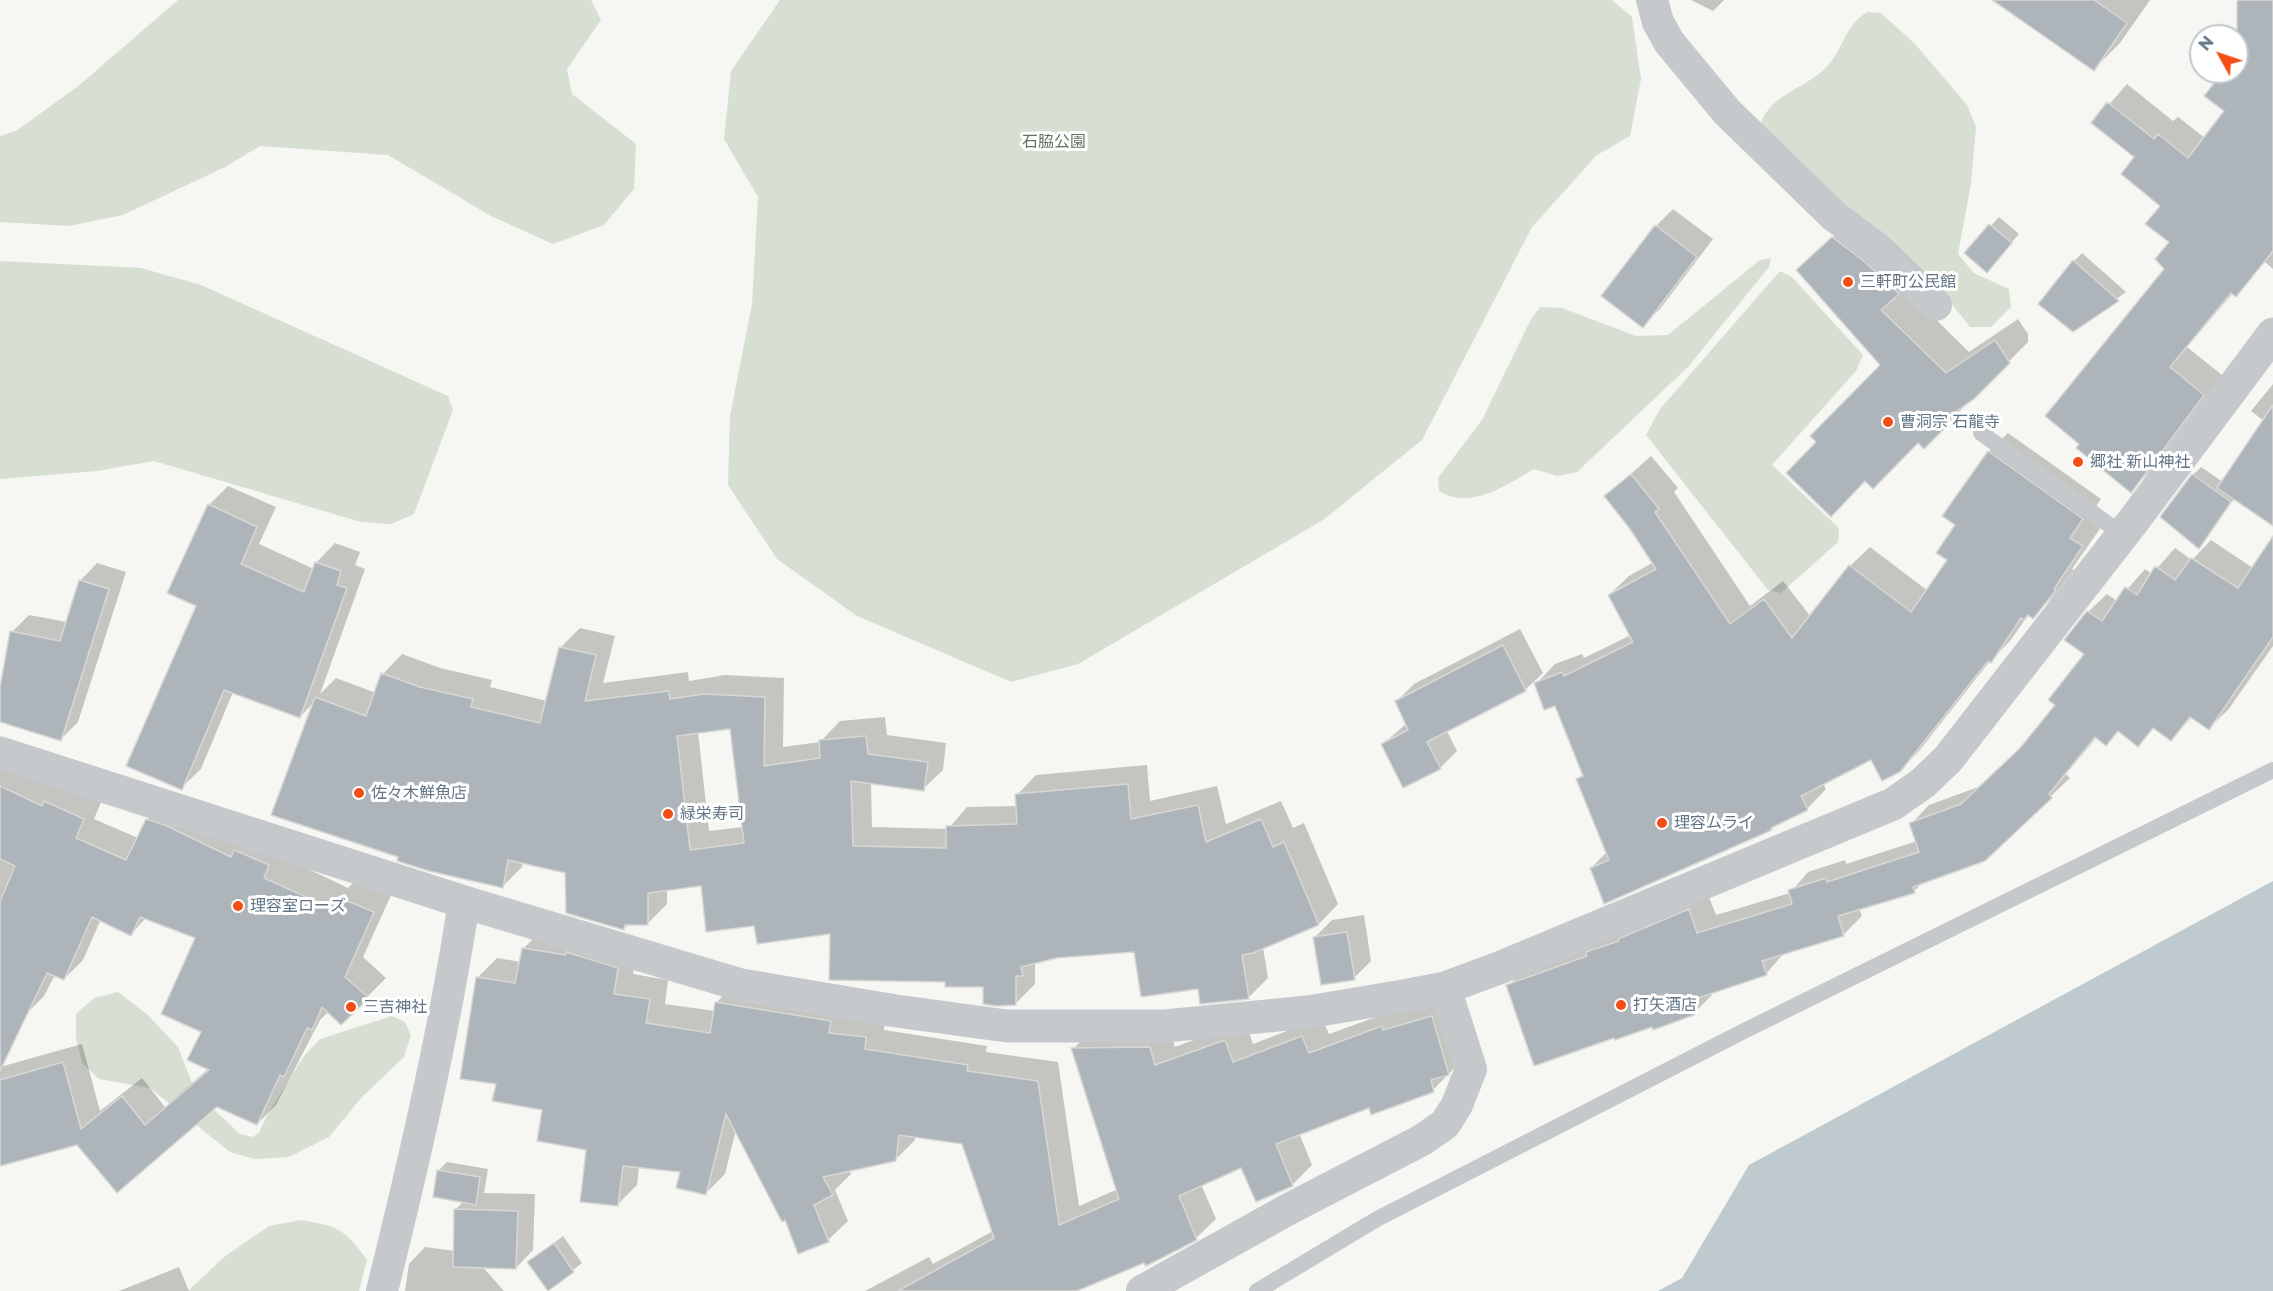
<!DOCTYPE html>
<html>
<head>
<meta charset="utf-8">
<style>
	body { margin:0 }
	#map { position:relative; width:2273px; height:1291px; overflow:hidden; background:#f6f6f2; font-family:Montserrat,sans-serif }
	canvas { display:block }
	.north { position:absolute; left:2189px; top:24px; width:60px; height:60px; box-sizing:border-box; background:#fff; border:2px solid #c0c8cf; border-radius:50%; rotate:310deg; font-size:16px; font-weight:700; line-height:24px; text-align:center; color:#627586 }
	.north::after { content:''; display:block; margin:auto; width:21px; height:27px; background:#f34e15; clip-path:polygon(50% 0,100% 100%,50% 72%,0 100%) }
</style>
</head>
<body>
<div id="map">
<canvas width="2273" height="1291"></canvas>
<div class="north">N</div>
</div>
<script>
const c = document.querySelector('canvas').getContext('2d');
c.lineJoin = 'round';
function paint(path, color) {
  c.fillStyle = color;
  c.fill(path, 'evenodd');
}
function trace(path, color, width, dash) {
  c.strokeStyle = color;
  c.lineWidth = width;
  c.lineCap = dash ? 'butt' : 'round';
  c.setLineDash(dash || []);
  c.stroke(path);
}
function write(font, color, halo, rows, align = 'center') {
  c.font = font + ' Montserrat,"Noto Sans JP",sans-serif';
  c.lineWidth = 6;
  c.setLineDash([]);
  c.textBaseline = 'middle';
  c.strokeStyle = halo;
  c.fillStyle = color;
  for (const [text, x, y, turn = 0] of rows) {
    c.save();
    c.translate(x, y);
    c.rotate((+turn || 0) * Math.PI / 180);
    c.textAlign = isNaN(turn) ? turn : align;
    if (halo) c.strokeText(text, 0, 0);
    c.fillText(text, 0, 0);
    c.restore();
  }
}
const green = new Path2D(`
	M178,0H591L601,20L567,69L572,94L636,144L634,189L604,225L553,244L491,216L388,155L260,146L225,167L123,215L69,226L0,222V136L16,131L77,87Z
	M780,0H1612L1632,17L1641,79L1630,136L1597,155L1532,227L1422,440L1323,520L1078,664L1011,682L857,616L777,559L728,485L730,416L752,304L758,197L724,139L731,71Z
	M1867,12L1881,13L1916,45L1967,105L1976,127L1971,184L1958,254L1974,273L2009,289L2011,307L1991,327H1970L1943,293L1759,132C1765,92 1809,90 1830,63C1845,44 1845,26 1867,12Z
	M1771,258L1769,267L1688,367L1577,472L1557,476L1534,469C1507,485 1469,511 1439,491L1438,478L1482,420L1530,321L1540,307L1562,308L1636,336L1668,335L1760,260Z
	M0,261L141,268L201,285L448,396L453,410L414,514L391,524L361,522L154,461L97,471L0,479Z
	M1780,271L1792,277L1863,355L1856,371L1772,465L1839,528L1838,542L1781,593L1768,590L1646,435L1660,409Z
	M118,992L148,1015L178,1047L196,1093L240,1134L252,1137L259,1133L267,1115L304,1056L320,1039L392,1016L405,1022L411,1035L404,1057L361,1098L329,1137L289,1157L254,1159L230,1152L150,1088L99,1079L82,1063L76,1038V1014L94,998Z
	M301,1220C338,1226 345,1229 367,1260L359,1291H188L224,1257L269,1226Z`);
const water = new Path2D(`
	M2273,881V1291H1658L1682,1278L1749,1165Z`);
const shadow = new Path2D(`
	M1691,0H1724L1713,11Z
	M1994,0H2150L2120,43L2094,69Z
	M2242,0H2273V269L2265,262L2235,294L2233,293L2187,347L2222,375L2149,472L2131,491L2171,242L2162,206L2136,157L2093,123L2127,84L2173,121L2178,117L2205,138L2226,111L2225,72H2237Z
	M1673,209L1713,239L1660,309L1643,326L1656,226Z
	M1856,216L1904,288L1969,352L2018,319L2028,334V342L1924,447L1918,441L1818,442L1882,365L1798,270Z
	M1999,217L2019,234L1995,262L1966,253Z
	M2082,253L2126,292L2073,330L2074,261Z
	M2273,384V524L2235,498L2199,547L2193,475L2201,467L2223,482L2264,421L2251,411Z
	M2008,433L2101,499L2088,518L2101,527L2072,569L2074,570L2052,598L2033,617L2029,614L2010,641L1990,661L1919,751L1899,771L1872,758L1823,783L1826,789L1807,809L1777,823L1771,829L1591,868L1607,852L1578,780L1584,774L1555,704L1536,684L1555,664L1582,654L1584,658L1631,635L1609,595L1629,576L1654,562L1606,496L1651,456L1678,488L1674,492L1750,606L1783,581L1811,617L1850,566L1870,547L1928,591L1949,560L1957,524L1989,452Z
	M228,486L276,507L259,544L314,569L316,563L335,543L360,552L355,565L365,569L320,694L336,678L376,693L383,674L402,654L440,668L492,680L490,687L547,701L561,647L580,628L615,636L603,683L688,672L689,681L725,675L784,678L783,747L820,742L840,721L885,717L887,735L946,743L943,770L923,789L871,782L872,827L948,829L967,807L1017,806V795L1036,775L1147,765L1150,801L1217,786L1226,824L1281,801L1293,828L1304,823L1338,904L1319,924L1263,947L1268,978L1248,998L1199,987L1136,950L1057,957L1035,962V984L1015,1004L984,986L947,981L832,933L756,925L702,885L667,889V904L648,923L629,924L624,929L567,871L523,862L522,867L502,887L400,856L315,701L300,717L233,692L201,769L181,788L209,505ZM731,728L743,827L709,831L698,732Z
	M2273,538V646L2228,710L2209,728L2192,717L2171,739L2155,727L2138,745L2119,730L2106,744L2097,737L2066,774L2070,778L1984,859L1923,882L1914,891L1859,908L1862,916L1843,935L1784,953L1766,974L1711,992L1712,995L1693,1014L1653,1025L1508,986L1527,967L1707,892L1716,915L1790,893L1808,872L1845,860L1846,864L1917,841L1911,824L1929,805L1981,786L2025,744L2057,705L2086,654L2088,612L2107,594L2117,601L2145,569L2152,574L2175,548L2192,560L2211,540L2253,568Z
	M97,563L126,572L78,722L61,739L0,721V695L12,632L29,615L67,622L80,581Z
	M1520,629L1543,673L1525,690L1447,731L1457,751L1440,768L1383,744L1407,723L1397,701L1414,684Z
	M0,760L102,800L94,819L138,838L147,820L166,801L348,888L358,878L392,893L363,957L386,978L341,1023L329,1011L320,1020L276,1105L257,1124L217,1106L117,1191L77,1143L0,1165V1067L82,1044L100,1111L142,1078L165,1107L209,1068L203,1031L197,937L146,918L131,934L101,919L83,960L64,979L55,975L44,996L25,1015L0,972Z
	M1364,915L1371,961L1354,978L1314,938L1332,920Z
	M543,929L637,948L633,974L668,980L665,1004L715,1011L716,1003L736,983L885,1018L884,1030L987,1046L986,1052L1058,1062L1079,1206L1118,1189L1073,1049L1093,1029L1169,1028L1175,1047L1245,1021L1253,1044L1313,1021H1323L1329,1034L1401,1008L1452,997L1468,1054L1433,1090L1370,1106L1299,1133L1312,1165L1292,1185L1242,1166L1201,1184L1216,1219L1196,1238L1146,1264L1145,1261L1074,1291H865L929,1257L933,1264L993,1231L963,1142L915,1136V1140L895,1160L849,1170L851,1174L835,1190L848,1221L828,1240L786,1218L736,1130L725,1174L705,1194L682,1171L639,1166L637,1185L617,1205L588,1148L543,1109L497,1083L477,978L497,958L521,962L523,949Z
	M447,1162L488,1169L484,1193L535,1194L533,1250L516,1268L482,1266L504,1291H405L409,1264L425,1247L455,1251L456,1209L464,1201L434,1196L439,1170Z
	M563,1236L582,1263L549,1289L529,1262Z
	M179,1267L189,1291H119Z`);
const building = new Path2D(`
	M1992,0H2094L2127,23L2094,71Z
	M2237,0H2273V251L2236,297L2231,293L2170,367L2204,395L2131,493L2076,448L2079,444L2045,416L2164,269L2155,259L2169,242L2145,224L2160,206L2121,174L2134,157L2091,123L2107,102L2154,139L2158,134L2188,158L2224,111L2204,96L2223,72H2237Z
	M1989,224L2012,243L1987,273L1964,253Z
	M1655,225L1697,257L1643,328L1601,296Z
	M1832,237L1865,262L1899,294L1881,310L1946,373L1995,340L2010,363L1974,399L1946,418L1951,422L1924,449L1918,443L1873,489L1865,481L1831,517L1786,473L1816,442L1810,436L1880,365L1796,270Z
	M2073,260L2119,301L2073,332L2038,304Z
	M2273,405V526L2217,488Z
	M1988,451L2083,519L2070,538L2083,546L2054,589L2056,590L2033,619L2028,615L2024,620L2021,618L1991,663L1988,661L1900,772L1882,781L1871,760L1801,796L1808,810L1771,828L1772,830L1604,904L1590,868L1609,860L1576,779L1583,776L1555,706L1544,710L1534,683L1562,672L1564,676L1633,642L1608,595L1656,569L1630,529L1604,496L1631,474L1659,509L1655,512L1730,624L1764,599L1792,638L1849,565L1911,612L1947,560L1936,553L1955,525L1942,516Z
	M2192,474L2231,502L2199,549L2160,517Z
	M208,504L257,527L241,564L304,592L315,562L341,571L337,585L347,588L300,718L224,690L182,790L126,766L196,606L167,593Z
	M2273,536V637L2209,730L2190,717L2171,741L2153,728L2138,747L2118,731L2106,746L2095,737L2049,794L2052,798L1985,861L1913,887L1915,893L1838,916L1844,936L1762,961L1767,975L1689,1001L1694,1015L1653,1030L1652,1027L1615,1040L1614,1038L1534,1066L1506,985L1587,956L1586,952L1619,941L1618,939L1689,909L1697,933L1792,904L1788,890L1826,878L1827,882L1919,852L1909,823L1961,804L2020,748L2055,705L2048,700L2084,654L2064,640L2087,611L2102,621L2125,587L2137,595L2155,566L2175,580L2191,558L2238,588Z
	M79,580L109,589L61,741L0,722V687L10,631L60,641Z
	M1503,645L1526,691L1427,742L1441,769L1403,788L1381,744L1408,730L1395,701Z
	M559,647L596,655L585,701L669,691L670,699L704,694L765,697L764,766L820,758L819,740L866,736L868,754L928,762L924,791L851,781L853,846L946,848V826L1017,824L1015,794L1128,784L1131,819L1198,805L1206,842L1261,819L1273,847L1284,842L1319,925L1253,953L1242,955L1249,999L1200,1004L1198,989L1141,997L1134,952L1057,958L1021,967L1023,976H1016V1005L996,1006L983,1004V987H945V982L829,980L830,934L757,944L754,926L706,932L701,886L648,893V925H625L624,930L566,913L565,873L508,860L503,888L429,871L397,861L398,857L271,815L315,697L366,716L381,673L420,687L473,699L471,707L540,723ZM730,729L744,843L690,850L677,736Z
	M0,786L42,806L44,801L84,819L76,838L126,860L146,819L167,826L231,857L234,850L269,865L264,878L333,909L338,897L374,912L345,977L369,998L341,1025L322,1007L312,1030L307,1028L284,1077L280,1075L257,1125L217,1107L117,1193L77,1145L0,1166V1080L63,1062L81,1129L122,1096L145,1125L209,1070L187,1060L201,1032L161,1014L195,938L140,917L131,936L92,917L64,980L47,973L0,1071V901L15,866L0,859Z
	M1347,932L1355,980L1321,985L1313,937Z
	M522,948L566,955V952L618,968L614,994L650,999L646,1023L710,1033L715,1002L758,1009L831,1021L829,1033L866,1037L865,1049L968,1065L967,1071L1038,1081L1059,1225L1119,1199L1071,1048L1150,1047L1155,1065L1225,1040L1233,1062L1302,1036L1309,1053L1382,1026L1383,1030L1432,1016L1449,1075L1431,1080L1434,1092L1371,1115L1369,1108L1276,1144L1293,1186L1256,1202L1241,1168L1179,1196L1197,1240L1146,1266L1144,1263L1077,1291H898L994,1238L962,1144L899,1135L896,1161L823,1177L833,1195L814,1205L829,1242L798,1254L785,1220L782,1222L726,1114L706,1195L676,1188L680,1172L623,1166L618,1206L580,1202L586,1150L537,1141L542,1110L492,1101L496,1084L460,1079L476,977L515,983Z
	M437,1170L480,1177L476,1205L433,1197Z
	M454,1209L518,1211L516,1269L453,1267Z
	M554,1243L574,1272L548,1291L527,1262Z`);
const service = new Path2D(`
	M1981,433L2122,534
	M1257,1291L1377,1219L1744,1031L2273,770`);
const minor = new Path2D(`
	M1652,0L1658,22L1669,42L1727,112L1834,216L1877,248L1936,305
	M382,1291C414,1162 444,1033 464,902
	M1142,1291L1287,1210L1422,1140L1445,1124L1457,1105L1471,1069L1445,988`);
const tertiary = new Path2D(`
	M0,753L464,902L741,985L896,1011L1007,1026H1165L1308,1012L1403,996L1445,988L1499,968L1893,804L1923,783L1948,759L2134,520L2273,334`);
const markers = [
	[1848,282,6,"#f34e15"],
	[1888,422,6,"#f34e15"],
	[2078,462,6,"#f34e15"],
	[359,793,6,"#f34e15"],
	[668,814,6,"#f34e15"],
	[1662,823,6,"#f34e15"],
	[238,906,6,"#f34e15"],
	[1621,1005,6,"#f34e15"],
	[351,1007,6,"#f34e15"]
];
const parkNames = [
	["石脇公園",1054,142]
];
const poiNames = [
	["三軒町公民館",1860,282],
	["曹洞宗 石龍寺",1900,422],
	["郷社 新山神社",2090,462],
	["佐々木鮮魚店",371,793],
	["緑栄寿司",680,814],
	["理容ムライ",1674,823],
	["理容室ローズ",250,906],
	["打矢酒店",1633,1005],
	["三吉神社",363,1007]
];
paint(green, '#d7dfd3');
paint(water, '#bfcacf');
paint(shadow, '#0003');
paint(building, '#adb5bb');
trace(building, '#d7d7d5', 1.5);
trace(service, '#c5c9cc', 16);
trace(minor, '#c5c9cc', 32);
trace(tertiary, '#c5c9cc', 33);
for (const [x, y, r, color] of markers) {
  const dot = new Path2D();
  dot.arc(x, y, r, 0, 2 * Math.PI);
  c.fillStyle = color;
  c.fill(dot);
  trace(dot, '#fff', 2);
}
write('16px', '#62785e', '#fff', parkNames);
write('16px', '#627586', '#fff', poiNames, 'left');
</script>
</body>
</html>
